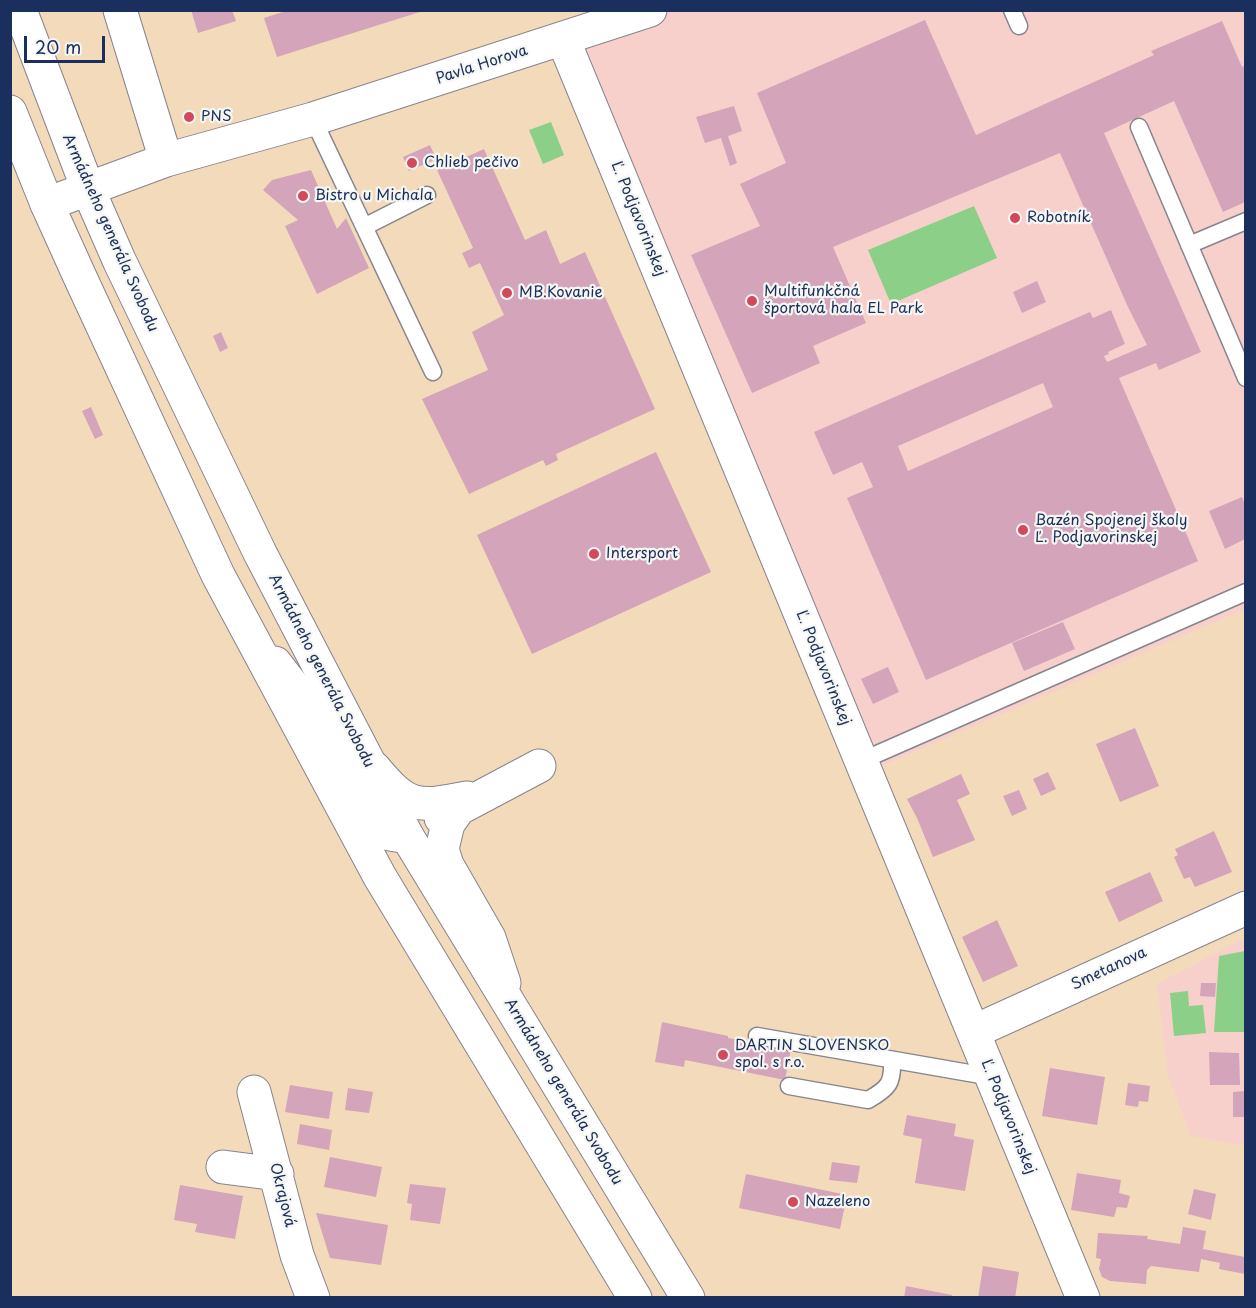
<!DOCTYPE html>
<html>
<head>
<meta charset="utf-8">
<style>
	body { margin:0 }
	#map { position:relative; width:1256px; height:1308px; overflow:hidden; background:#f3dabb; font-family:"Playpen Sans",sans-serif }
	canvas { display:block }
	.frame { position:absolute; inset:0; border:12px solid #1b2f5e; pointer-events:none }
	.scale { position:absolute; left:24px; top:36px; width:81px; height:27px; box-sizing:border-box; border:3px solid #1b2f5e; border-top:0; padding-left:8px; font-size:18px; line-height:21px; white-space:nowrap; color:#1b2f5e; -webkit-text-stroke:4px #f6f6f2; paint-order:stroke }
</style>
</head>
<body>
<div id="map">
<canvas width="1256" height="1308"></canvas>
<div class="frame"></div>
<div class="scale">20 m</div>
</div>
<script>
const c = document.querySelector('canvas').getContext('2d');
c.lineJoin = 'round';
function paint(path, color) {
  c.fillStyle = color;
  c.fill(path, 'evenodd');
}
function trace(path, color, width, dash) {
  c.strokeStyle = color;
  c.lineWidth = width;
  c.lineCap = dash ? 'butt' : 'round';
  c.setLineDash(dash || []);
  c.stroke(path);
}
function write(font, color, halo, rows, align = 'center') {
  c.font = font + ' "Playpen Sans",sans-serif';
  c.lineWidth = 4.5;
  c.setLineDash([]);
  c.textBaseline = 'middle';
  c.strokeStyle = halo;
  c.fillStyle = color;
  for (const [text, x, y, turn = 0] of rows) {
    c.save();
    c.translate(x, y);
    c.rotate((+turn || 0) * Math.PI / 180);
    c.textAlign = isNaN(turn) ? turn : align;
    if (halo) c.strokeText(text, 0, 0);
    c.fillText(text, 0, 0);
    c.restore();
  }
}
const built = new Path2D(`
	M652,10L1245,11V609L873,770L563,39Z
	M1245,938V1146L1191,1136L1168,1076L1157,984Z`);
const green = new Path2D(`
	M551,122L564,155L543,164L529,130Z
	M974,206L997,258L891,304L868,250Z
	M1245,951V1032H1214L1219,956Z
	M1188,991L1189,1006L1203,1005L1206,1033L1174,1036L1170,993Z`);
const building = new Path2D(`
	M191,10H232L236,21L198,33Z
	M289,10H423V11L277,57L264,18Z
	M925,20L976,135L1154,55L1151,51L1222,21L1242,67L1245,65V202L1223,212L1174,101L1104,133L1201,352L1159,370L1156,363L1119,378L1198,561L926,680L847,498L873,487L862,462L833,475L814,432L1090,312L1093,318L1111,310L1125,344L1108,352L1109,354L1104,356L1107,362L1147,345L1128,307L1060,153L833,247L866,323L813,346L820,363L752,393L691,255L760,226L740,184L786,163L757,93ZM1043,383L1053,407L908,471L898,446Z
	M734,106L742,131L728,136L737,163L730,166L721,138L705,143L696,117Z
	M430,145L436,159L409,171L403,157Z
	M484,149L525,240L546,230L560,264L585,252L655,409L556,454L558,460L546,466L543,460L469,494L422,399L488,370L472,332L504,315L480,263L469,268L462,253L473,248L437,170Z
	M311,170L337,229L346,218L369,268L317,294L285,226L298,220L263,190L272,180Z
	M1037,281L1046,302L1022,313L1013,292Z
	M221,332L228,348L220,352L213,336Z
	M91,407L103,435L95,439L82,411Z
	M656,452L711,572L532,654L477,535Z
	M1242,497L1245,505V539L1225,549L1209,511Z
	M1063,622L1075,649L1024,671L1012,643Z
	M888,667L899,692L873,704L861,679Z
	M1135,728L1159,786L1120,802L1096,744Z
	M1048,772L1056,789L1041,796L1033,779Z
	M961,774L970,794L957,800L975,840L933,857L917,818L907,799Z
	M1019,790L1027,809L1012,816L1003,796Z
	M1214,831L1232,872L1195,887L1190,877L1184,879L1174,857L1178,855L1175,849Z
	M1150,872L1163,901L1119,922L1105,892Z
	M997,920L1018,966L983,982L962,937Z
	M1201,983H1216L1215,997L1200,996Z
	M662,1022L728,1036V1038L791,1049L785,1080L685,1060L684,1067L655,1062Z
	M1209,1052L1239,1053L1240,1085H1210Z
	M1050,1068L1105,1077L1097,1125L1042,1116Z
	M1128,1083L1150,1086L1148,1102L1139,1101L1138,1107L1125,1105Z
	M290,1085L333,1092L329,1119L285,1112Z
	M348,1088L373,1092L369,1113L345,1110Z
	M1245,1091V1117H1233V1092Z
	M907,1115L956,1124L954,1136L974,1140L965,1191L915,1183L922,1139L903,1135Z
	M300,1124L332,1130L329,1150L297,1144Z
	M330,1157L382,1167L376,1197L324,1187Z
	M832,1162L860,1166L857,1183L829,1180Z
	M1077,1173L1121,1180L1119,1193L1130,1196L1127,1208L1117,1207L1114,1217L1071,1210Z
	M746,1174L847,1195L840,1229L739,1208Z
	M410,1184L446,1188L440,1224L410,1220L412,1204L407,1203Z
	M180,1185L243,1196L235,1239L195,1232L197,1224L174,1220Z
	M1194,1189L1216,1194L1211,1220L1188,1214Z
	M316,1213L388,1225L381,1265L330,1258Z
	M1183,1227L1206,1231L1203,1249L1245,1257V1274L1219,1269L1220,1263L1201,1259L1199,1272L1151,1266L1147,1270L1146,1284L1110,1281L1102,1277L1099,1269L1101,1259L1096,1258L1098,1233L1148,1236L1147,1239L1180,1244Z
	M983,1266L1019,1272L1015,1298H978Z
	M906,1286L952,1295V1298H904Z`);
const service = new Path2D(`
	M1012,10L1019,26
	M313,119L433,372
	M1139,127L1246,378
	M364,227L427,195
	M1189,245L1246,221
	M861,761L1246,592
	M757,1036L992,1077
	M789,1086L868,1100C889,1088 893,1083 892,1060`);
const minor = new Path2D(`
	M120,10L166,160
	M563,39L1083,1298
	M47,204L166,160L313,119L650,10
	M275,663L306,703L371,822C382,834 390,835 407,836
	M374,768C407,808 417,808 467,798
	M459,808L448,824L442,849L447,865L489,938L504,983
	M441,818L539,766
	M973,1032L1246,908
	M254,1092L297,1255L313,1298
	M223,1167L277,1174`);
const tertiary = new Path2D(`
	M20,10L88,189L119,260L260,553L407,836L688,1298
	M10,112L47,204L80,277L218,575L380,877L635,1298`);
const markers = [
	[189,117,6,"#d1495b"],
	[412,163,6,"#d1495b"],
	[303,196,6,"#d1495b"],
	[1015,218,6,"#d1495b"],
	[507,293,6,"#d1495b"],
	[752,301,6,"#d1495b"],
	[1023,530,6,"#d1495b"],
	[594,554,6,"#d1495b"],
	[723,1055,6,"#d1495b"],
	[793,1202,6,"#d1495b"]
];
const streetNames = [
	["Pavla Horova",482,65,-18],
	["Ľ. Podjavorinskej",638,219,68],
	["Armádneho generála Svobodu",110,233,66],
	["Ľ. Podjavorinskej",823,668,68],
	["Armádneho generála Svobodu",321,671,63],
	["Smetanova",1109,969,-25],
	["Armádneho generála Svobodu",563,1092,59],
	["Ľ. Podjavorinskej",1008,1117,68],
	["Okrajová",282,1195,76]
];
const poiNames = [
	["PNS",201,117],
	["Chlieb pečivo",424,163],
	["Bistro u Michala",315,196],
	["Robotník",1027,218],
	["Multifunkčná",764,292],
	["športová hala EL Park",764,309],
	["MB.Kovanie",519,293],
	["Bazén Spojenej školy",1035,521],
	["Ľ. Podjavorinskej",1035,538],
	["Intersport",606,554],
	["DARTIN SLOVENSKO",735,1046],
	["spol. s r.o.",735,1063],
	["Nazeleno",805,1202]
];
paint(built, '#f7d0cc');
paint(green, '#8ccf88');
paint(building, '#d4a4ba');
trace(service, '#87848c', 19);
trace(minor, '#87848c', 35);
trace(tertiary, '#87848c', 35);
trace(service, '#fff', 16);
trace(minor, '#fff', 33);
trace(tertiary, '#fff', 33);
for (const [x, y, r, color] of markers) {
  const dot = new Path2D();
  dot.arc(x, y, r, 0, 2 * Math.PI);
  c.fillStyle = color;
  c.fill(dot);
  trace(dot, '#f6f6f2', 2);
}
write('15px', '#1b2f5e', '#f6f6f2', streetNames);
write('15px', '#1b2f5e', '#f6f6f2', poiNames, 'left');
</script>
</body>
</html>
